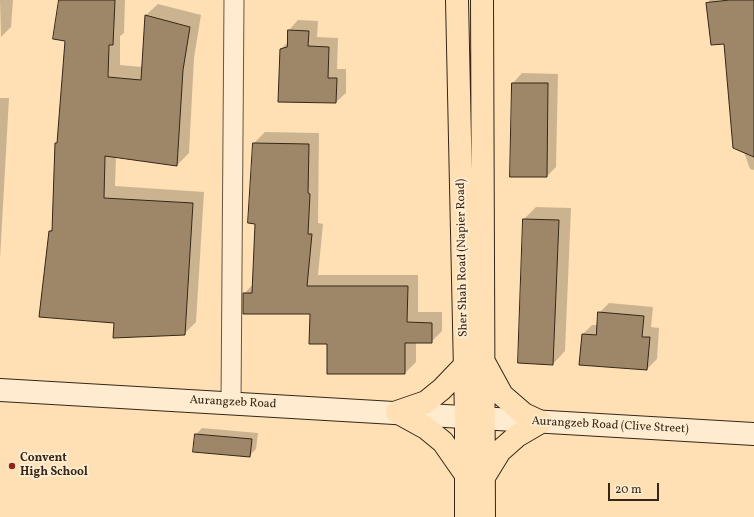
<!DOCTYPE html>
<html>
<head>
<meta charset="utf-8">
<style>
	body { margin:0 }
	#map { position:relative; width:754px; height:517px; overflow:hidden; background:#ffe0b5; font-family:Vollkorn,serif }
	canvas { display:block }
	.scale { position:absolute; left:608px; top:483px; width:51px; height:18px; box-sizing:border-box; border:2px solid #342717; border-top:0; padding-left:5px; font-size:12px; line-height:14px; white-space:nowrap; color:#342717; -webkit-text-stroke:3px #ffebcf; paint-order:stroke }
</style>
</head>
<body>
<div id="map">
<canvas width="754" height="517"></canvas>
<div class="scale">20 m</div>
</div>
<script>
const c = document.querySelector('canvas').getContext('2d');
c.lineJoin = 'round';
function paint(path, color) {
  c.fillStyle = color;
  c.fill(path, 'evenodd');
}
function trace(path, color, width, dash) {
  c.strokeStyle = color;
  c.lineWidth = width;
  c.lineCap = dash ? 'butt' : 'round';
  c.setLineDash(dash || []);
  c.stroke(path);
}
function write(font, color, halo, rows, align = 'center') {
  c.font = font + ' Vollkorn,serif';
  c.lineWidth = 4;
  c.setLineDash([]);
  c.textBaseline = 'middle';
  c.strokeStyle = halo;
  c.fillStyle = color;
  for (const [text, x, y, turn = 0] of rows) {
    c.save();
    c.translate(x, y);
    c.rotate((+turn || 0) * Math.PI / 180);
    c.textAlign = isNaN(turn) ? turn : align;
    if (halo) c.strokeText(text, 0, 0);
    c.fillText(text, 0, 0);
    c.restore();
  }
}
const shadow = new Path2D(`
	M0,0H13L11,27L1,37Z
	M60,0H125L124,33L120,36V65L142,67L146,15L158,4L201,15L194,58L189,153L177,165L116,157L115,186L204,192L196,322L184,334L115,322L50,231L53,228L56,144L58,141L66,40Z
	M710,0H754V170L750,169L744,152L724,43L707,3Z
	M298,20L318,21L317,37L338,38L337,69H346V93L336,102L281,49L288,42L289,30Z
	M522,73L558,74L556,167L547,176L513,83Z
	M0,98H9L0,259Z
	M265,132L319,133L318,223L323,224L318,275H418V312H442V331L431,342H416V362L405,373L328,343L311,313L244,294L253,284L256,223L254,143Z
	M536,207L571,208L565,351L553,364L524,219Z
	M609,303L653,307L651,327L659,328L657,359L647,369L580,364L583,334L592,325H598L599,313Z
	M202,428L258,433L256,449L249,456L196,434Z`);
const building = new Path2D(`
	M59,0H115L113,45H109L108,77L141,80L145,15L190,27L183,70L177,166L105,156L104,198L193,203L185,335L113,338L114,323L39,317L49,231H52L55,143H57L65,41L53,39Z
	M730,0H754V157L733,148L724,44L711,45L706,3Z
	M288,30L309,31L308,46L329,47L328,78H337L336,103L278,102L280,49L287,47Z
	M512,83H548L547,177H510Z
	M253,143L309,144L308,193L310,194L308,234H312L307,286H408L407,322L432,323V343H405V374H327V344H309L310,314H243V293H252L255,224L248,223Z
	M523,219L559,220L553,365L518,363Z
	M598,312L644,316L642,337H650L647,370L579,365L582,334L596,335Z
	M195,434L252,439L250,457L193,452Z`);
const street = new Path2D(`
	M231,403L234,0`);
const secondary = new Path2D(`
	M0,390L754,434`);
const primary = new Path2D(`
	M457,0L466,418V517
	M482,0L484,517
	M484,362L502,395L524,414L541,422
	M397,412L426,428L443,442L466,475
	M397,412L426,402L442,389L465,365
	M484,477L500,451L517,436L541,422`);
const markers = [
	[12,466,4,"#8f2418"]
];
const streetNames = [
	["Sher Shah Road (Napier Road)",463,258,-91],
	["Aurangzeb Road",233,403,3],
	["Aurangzeb Road (Clive Street)",610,426,3]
];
const poiNames = [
	["Convent",20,459],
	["High School",20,473]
];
paint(shadow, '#0003');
paint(building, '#9e8769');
trace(building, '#342717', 1);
trace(street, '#67553e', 21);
trace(secondary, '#342717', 24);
trace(primary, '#342717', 24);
trace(street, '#ffebcf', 19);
trace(secondary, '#ffebcf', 22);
trace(primary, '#ffe0b5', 22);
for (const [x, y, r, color] of markers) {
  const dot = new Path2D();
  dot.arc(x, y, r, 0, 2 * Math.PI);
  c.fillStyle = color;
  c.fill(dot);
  trace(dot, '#ffebcf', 1.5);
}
write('12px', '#342717', '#ffebcf', streetNames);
write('bold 12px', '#342717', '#ffebcf', poiNames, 'left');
</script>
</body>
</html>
